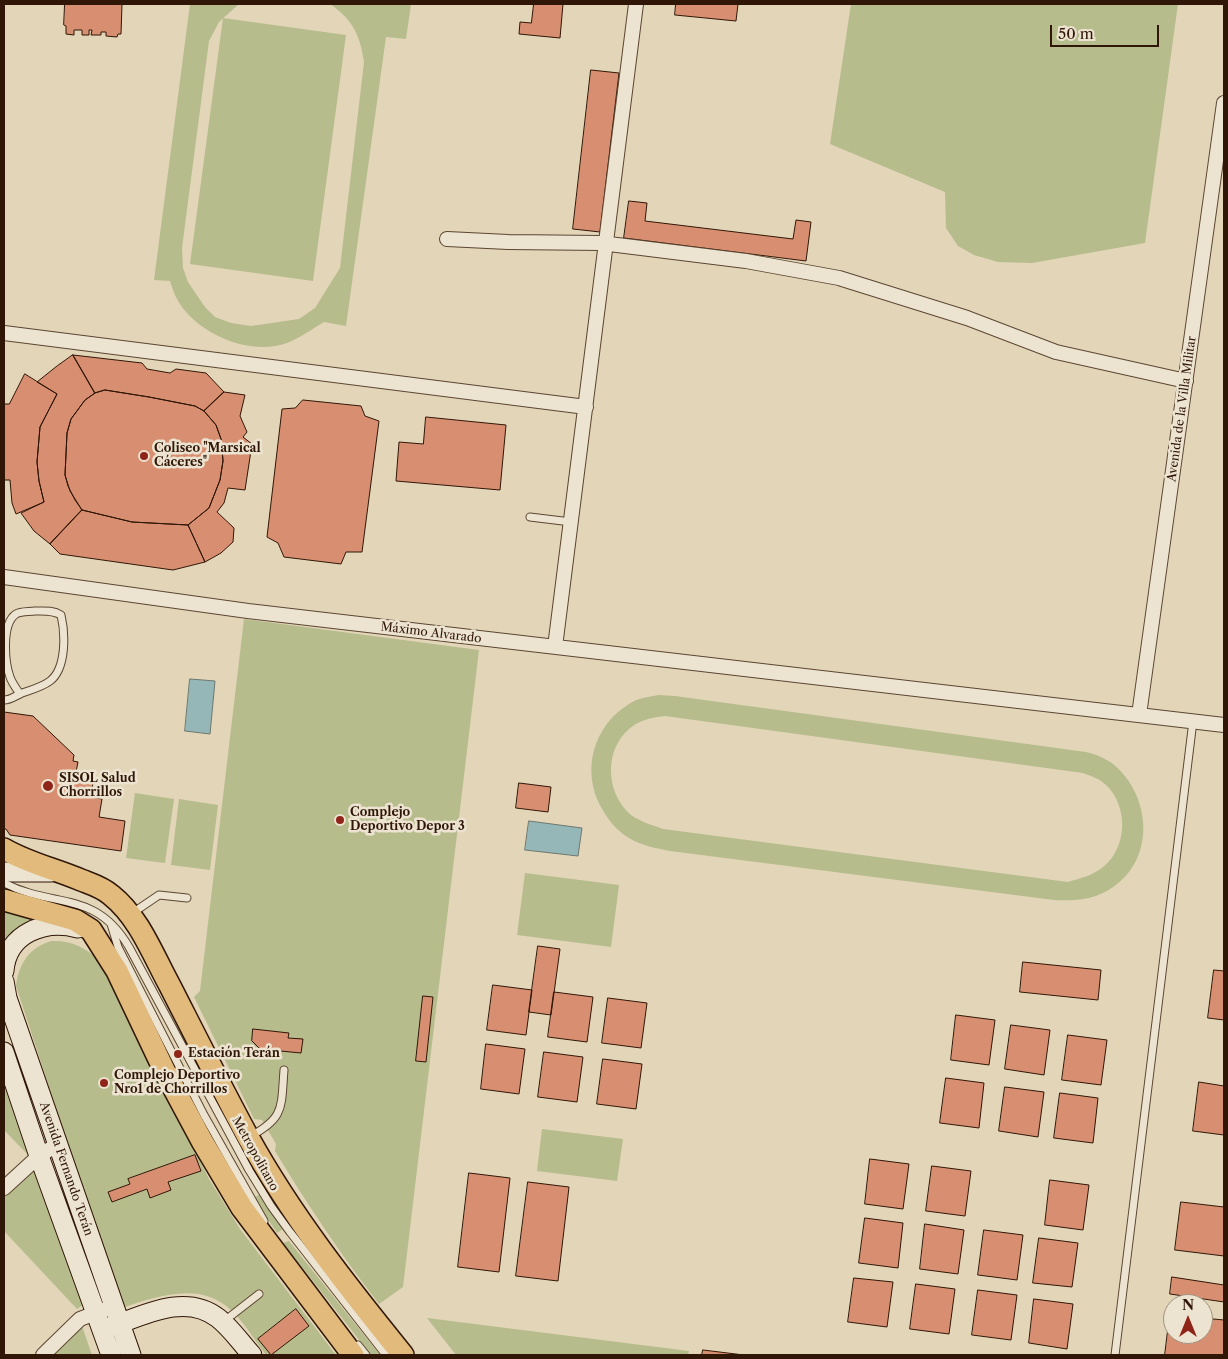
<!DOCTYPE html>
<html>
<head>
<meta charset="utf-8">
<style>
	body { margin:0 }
	#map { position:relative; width:1228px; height:1359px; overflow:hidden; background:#e2d5b8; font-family:"Libre Caslon Text",serif }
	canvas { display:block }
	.frame { position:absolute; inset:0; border:5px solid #301606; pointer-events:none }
	.north { position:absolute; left:1163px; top:1294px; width:50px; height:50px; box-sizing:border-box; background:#ece4d1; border:1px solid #a19280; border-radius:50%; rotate:0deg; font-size:14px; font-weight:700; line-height:20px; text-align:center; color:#301606 }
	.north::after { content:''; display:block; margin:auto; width:18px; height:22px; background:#8f2418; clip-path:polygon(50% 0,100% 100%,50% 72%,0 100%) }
	.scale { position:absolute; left:1050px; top:25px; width:109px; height:22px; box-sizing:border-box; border:2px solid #301606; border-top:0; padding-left:6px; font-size:15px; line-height:18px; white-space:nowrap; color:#301606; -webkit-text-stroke:4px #ece4d1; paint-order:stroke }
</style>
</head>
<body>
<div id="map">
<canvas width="1228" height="1359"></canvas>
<div class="frame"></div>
<div class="north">N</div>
<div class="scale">50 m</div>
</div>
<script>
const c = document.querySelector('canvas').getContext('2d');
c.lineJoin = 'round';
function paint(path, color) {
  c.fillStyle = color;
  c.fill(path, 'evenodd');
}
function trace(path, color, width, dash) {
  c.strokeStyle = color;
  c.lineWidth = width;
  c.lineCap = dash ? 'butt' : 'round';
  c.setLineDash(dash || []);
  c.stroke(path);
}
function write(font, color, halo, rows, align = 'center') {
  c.font = font + ' "Libre Caslon Text",serif';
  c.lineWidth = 5;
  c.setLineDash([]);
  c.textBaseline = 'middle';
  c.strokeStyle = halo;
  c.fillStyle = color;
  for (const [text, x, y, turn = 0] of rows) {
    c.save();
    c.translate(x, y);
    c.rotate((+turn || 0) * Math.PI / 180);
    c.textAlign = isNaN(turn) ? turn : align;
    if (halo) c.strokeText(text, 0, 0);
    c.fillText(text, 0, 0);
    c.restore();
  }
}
const green = new Path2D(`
	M190,4H239L219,22L209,41L182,248L183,268L188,282L205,307L215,317L231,323L251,326L299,319L315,308L340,268L364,62C360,35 353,20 330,4H411L406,39L386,37L346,326L324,322C312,329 300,338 287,343C250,357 195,333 177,299C174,294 172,287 170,281L154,280Z
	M851,4H1178L1145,243L1032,263L998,262L974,255L958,246L946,228L945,192L830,144Z
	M223,18L346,35L313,281L190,264Z
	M244,619L479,650L403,1287L379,1304C341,1255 307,1204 275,1151L276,1144L262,1120L254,1119L194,997L200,991Z
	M658,695L675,696L1086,752C1095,754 1105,758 1113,764C1151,795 1156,858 1113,887C1095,900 1075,901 1054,900L670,851C656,848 642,846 629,838C617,831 608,820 601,807C581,771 593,726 629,704C638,698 648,697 658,695ZM665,716L1083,773C1091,776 1100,779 1106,785C1129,807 1127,848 1103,867C1092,876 1081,878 1068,882L663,829C652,825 641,822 631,815C604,792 603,744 636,724C645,719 655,717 665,716Z
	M135,793L174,799L165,863L126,858Z
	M179,799L218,805L210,870L171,865Z
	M525,873L619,885L611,947L517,935Z
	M4,904L46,919C28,921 15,928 4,942Z
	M51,941C71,940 84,947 98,959L209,1179L240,1229L336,1355H266C255,1341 244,1322 231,1310C199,1280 156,1297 121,1308L16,986C19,963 29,948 51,941Z
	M4,1075L31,1158L4,1130Z
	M542,1129L623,1139L617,1181L537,1171Z
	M35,1167L86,1303L77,1309L4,1231V1195Z
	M260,1194L283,1229L277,1233L254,1198Z
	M289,1241L380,1355H371L283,1243Z
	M427,1318L689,1351L688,1355H456Z
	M82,1326L92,1355H55L53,1354Z`);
const water = new Path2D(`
	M190,679L215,681L210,734L185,731Z
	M529,821L582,828L578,856L525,850Z`);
const building = new Path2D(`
	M65,4H122L121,34H118L117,37L106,36V32H101V35H91L92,30H89V35H82V30H74V35L66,34V26L64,25Z
	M534,4H563L560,38L519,34L520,22L531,23Z
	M676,4H738L736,21L675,15Z
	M591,70L619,73L600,232L573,229Z
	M629,201L647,203L645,221L793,239L796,220L811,222L806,261L624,238Z
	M73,355L95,393L85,400L71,419L67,433L65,475L70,491L82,510L50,544L34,531L21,513L44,502L39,481L37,462L40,427L57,394L37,382L57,366Z
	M73,355L142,363L147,369L170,373L176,369L206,373L224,392L204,411L195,406L149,397L105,390L95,393Z
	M25,374L57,394L40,427L37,462L39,481L44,502L16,514L12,503L10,480H4V404H9Z
	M105,390L149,397L195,406L204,411L216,425L221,439L222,448L223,461L220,480L209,508L188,525L132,522L82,510L75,500L68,486L65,475L67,433L71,419L85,400L95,393Z
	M224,392L245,395L240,416L247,432L243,437L252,444L245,490L228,488L224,503L217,512L234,528L233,542L221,553L205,562L188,525L209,508L220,480L223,461L221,439L216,425L204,411Z
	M303,400L361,406L365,416L379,421L362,552H346L341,564L284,557L278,543L267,537L282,409L295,408Z
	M426,417L506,425L500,490L396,481L399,442L423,444Z
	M82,510L132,522L188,525L205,562L173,570L60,554L50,544Z
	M4,712L33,716L74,755L73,761L78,762L76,772L94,775L91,797L102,799L99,817L125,821L121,851L10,835L6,829H4Z
	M519,783L551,787L548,812L516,808Z
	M538,946L560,949L551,1015L529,1012Z
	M1023,962L1101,970L1098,1000L1020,992Z
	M1214,970L1224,971V1020L1208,1018Z
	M493,985L532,990L526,1035L487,1030Z
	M554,992L593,997L587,1042L548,1037Z
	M423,996L433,997L426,1062L416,1061Z
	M608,998L647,1003L641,1048L602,1043Z
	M956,1015L995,1020L989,1065L951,1060Z
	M1011,1025L1050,1030L1044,1075L1005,1069Z
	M253,1029L289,1033L288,1038L303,1039L301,1053L260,1049L252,1041Z
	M1068,1035L1107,1040L1101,1085L1062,1080Z
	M486,1044L525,1049L519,1094L481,1089Z
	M544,1052L583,1057L577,1102L538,1097Z
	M603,1059L642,1064L636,1109L597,1104Z
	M946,1078L984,1083L979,1128L940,1123Z
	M1199,1082L1224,1086V1135L1193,1131Z
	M1005,1087L1044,1092L1038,1137L999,1131Z
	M1060,1093L1098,1098L1093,1143L1054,1138Z
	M195,1155L201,1171L168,1182L171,1190L150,1198L147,1189L112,1202L108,1192L130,1184L128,1179Z
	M870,1159L909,1164L903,1209L865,1204Z
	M932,1166L971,1171L965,1216L926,1211Z
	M469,1173L510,1178L499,1272L458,1267Z
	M1050,1180L1089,1185L1083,1230L1045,1225Z
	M528,1182L569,1187L558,1281L516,1276Z
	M1181,1202L1224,1207V1256L1175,1250Z
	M865,1218L903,1223L898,1268L859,1263Z
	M925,1224L964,1230L958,1274L920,1269Z
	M984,1230L1023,1235L1017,1280L978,1275Z
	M1039,1238L1078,1243L1072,1287L1033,1283Z
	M1172,1277L1224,1285V1302L1170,1294Z
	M854,1278L893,1282L887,1327L848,1322Z
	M916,1284L955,1289L949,1334L910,1329Z
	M978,1290L1017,1295L1011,1340L972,1335Z
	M1034,1299L1073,1304L1067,1349L1029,1343Z
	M296,1309L309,1326L271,1355L258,1339Z
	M1170,1314H1173V1334H1203V1318L1224,1320V1355H1165Z
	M703,1350L744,1355H702Z`);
const lane = new Path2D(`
	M530,517L571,522
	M4,700C11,700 15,696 22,693C31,690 42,687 50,681C67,668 65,632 61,615C53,610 44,611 35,611C29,612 21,611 16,614C1,624 5,663 10,677C12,683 16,688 20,694
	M4,883C54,909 95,889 129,947L249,1170L271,1206L290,1232L386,1355
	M131,914L159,895L187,898
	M111,924L118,947L204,1115L264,1221
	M249,1137C285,1118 281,1108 284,1070
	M223,1322L259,1294
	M358,1345L366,1355
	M1115,1355L1193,721`);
const street = new Path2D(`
	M447,239L508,242L601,243L746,261L839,278L967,318L1056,352L1186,381
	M4,333L586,407
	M4,577L248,611L1224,725
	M555,647L636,4
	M1139,715L1224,103
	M4,1188L39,1156L58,1144
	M43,1355L80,1319L114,1306`);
const secondary = new Path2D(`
	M4,872H51
	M4,971C7,933 45,919 78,928
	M4,981L7,998L131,1355
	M4,1052L39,1156L111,1355
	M108,1328C142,1316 185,1292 218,1318C231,1328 241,1343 252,1355`);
const primary = new Path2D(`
	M4,849C28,863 55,869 81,880C91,884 102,887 111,895C139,917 153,955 170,986C196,1037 221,1087 248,1137C291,1215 347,1286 403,1355
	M4,900L75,920L91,930L117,971L165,1072L202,1141L242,1208L353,1355`);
const markers = [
	[144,456,5,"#8f2418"],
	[48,786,6,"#8f2418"],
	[340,820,5,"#8f2418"],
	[178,1054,5,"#8f2418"],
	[104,1083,5,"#8f2418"]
];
const streetNames = [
	["Avenida de la Villa Militar",1182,409,-82],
	["Máximo Alvarado",431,633,7],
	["Metropolitano",255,1154,61],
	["Avenida Fernando Terán",66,1169,71]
];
const poiNames = [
	["Coliseo \"Marsical",154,449],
	["Cáceres\"",154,463],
	["SISOL Salud",59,779],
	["Chorrillos",59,793],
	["Complejo",350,813],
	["Deportivo Depor 3",350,827],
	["Estación Terán",188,1054],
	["Complejo Deportivo",114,1076],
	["Nro1 de Chorrillos",114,1090]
];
paint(green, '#b7bc8d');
paint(water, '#96b7b7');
trace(water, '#6d7770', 1);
paint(building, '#d88f71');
trace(building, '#301606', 1);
trace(lane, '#5c4632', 9);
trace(street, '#5c4632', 16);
trace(secondary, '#301606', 21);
trace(primary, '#301606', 24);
trace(lane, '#ece4d1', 7);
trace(street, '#ece4d1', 14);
trace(secondary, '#ece4d1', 19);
trace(primary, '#e1ba7c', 21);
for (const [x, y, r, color] of markers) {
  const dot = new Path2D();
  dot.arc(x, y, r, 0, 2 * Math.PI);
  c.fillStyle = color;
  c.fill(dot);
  trace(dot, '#ece4d1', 2);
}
write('12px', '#301606', '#ece4d1', streetNames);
write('bold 12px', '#301606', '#ece4d1', poiNames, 'left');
</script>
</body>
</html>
